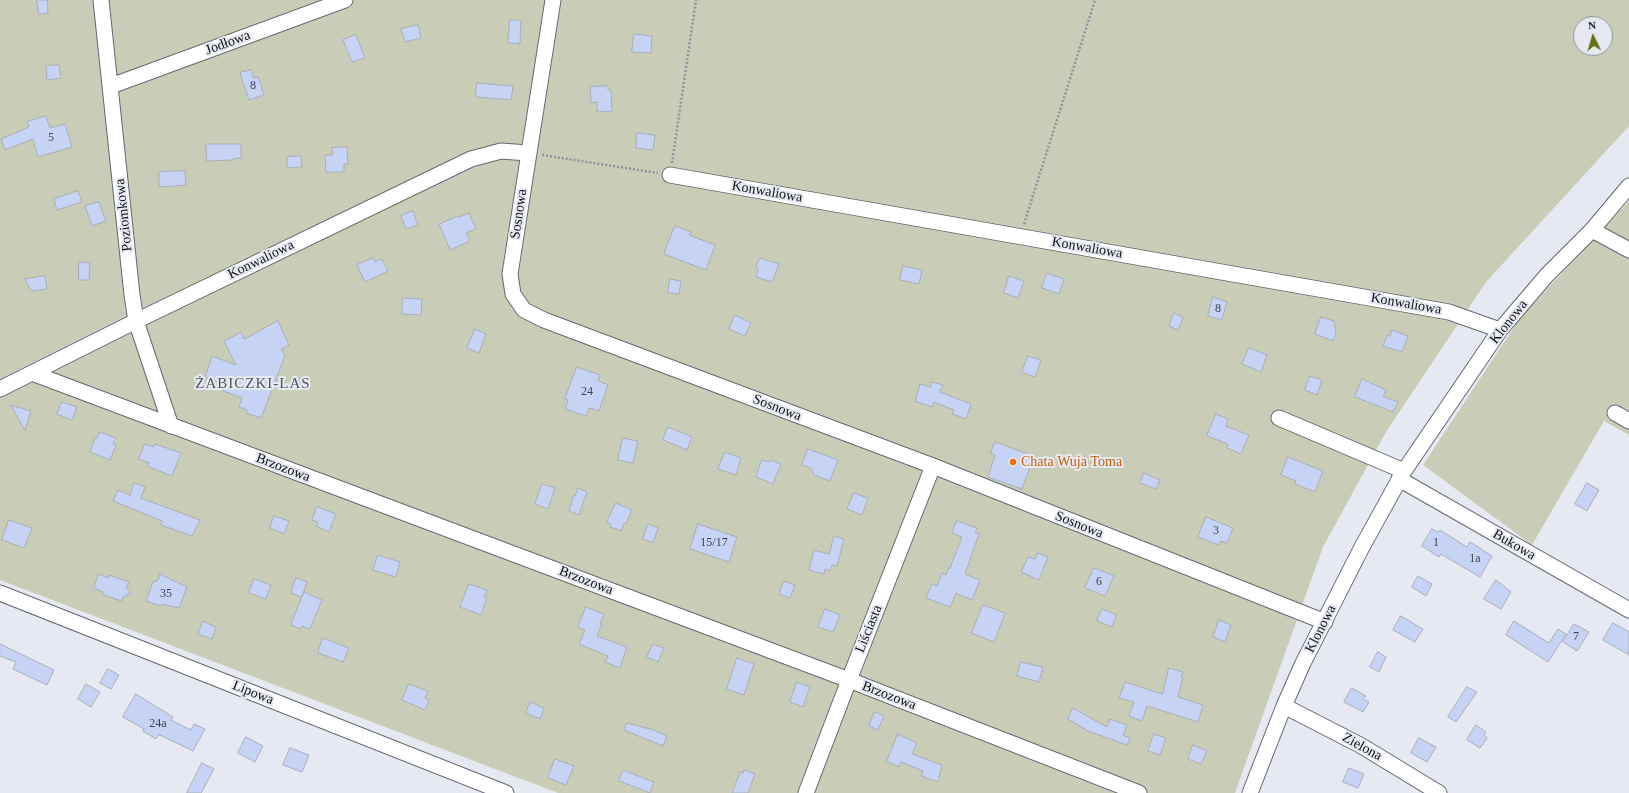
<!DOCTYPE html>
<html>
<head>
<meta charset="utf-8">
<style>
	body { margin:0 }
	#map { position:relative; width:1629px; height:793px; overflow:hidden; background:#e6e9f2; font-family:Georgia,serif }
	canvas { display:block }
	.north { position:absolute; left:1573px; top:16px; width:40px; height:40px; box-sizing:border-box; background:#e6e9f2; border:1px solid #91939a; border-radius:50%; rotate:355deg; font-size:11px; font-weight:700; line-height:16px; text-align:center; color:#121316 }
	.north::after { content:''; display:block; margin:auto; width:14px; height:18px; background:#666f15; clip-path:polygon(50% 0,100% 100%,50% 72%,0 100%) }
</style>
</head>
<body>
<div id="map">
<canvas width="1629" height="793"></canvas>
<div class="north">N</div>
</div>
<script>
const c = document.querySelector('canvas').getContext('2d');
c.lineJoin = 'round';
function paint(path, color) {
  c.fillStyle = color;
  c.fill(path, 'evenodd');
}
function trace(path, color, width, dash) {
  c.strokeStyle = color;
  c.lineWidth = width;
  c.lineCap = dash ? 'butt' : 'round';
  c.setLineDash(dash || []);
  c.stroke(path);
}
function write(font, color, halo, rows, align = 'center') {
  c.font = font + ' Georgia,serif';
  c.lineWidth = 4;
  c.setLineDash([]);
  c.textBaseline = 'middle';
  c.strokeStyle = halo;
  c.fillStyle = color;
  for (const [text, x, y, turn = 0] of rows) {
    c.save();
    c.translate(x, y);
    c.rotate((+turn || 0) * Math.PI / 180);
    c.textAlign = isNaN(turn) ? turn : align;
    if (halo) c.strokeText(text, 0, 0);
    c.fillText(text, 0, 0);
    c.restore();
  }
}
const green = new Path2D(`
	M0,0H1629V126L1486,282L1386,432L1323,547L1235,793H558L0,580ZM1581,24H1605V48H1581Z
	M1629,201V435L1604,421L1532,545L1423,465L1520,318Z`);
const building = new Path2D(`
	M37,0H47L48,13L39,14Z
	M510,20H521L520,44L508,43Z
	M418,25L421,38L405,42L401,29Z
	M634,34L652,36L651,53L632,52Z
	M356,35L365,58L352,62L343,40Z
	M59,65L61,78L47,80L46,66Z
	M251,70L254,78L258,77L264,95L249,100L240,73Z
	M477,83L513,86L511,100L476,97Z
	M608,86V90H611L612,111L597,112V102L591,103L590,87Z
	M46,116L50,128L65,124L72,147L38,157L33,139L5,150L1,139L29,127L27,122Z
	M637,133L655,135L653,150L636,148Z
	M206,144H241V158L233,159V160L207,161Z
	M347,147L348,164H344V172H326L325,155H333L332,148Z
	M301,156L302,167L287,168V157Z
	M185,171L186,185L159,187V172Z
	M78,191L82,202L57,210L54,199Z
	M99,202L106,221L92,226L85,206Z
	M413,211L418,225L406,229L401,216Z
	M469,213L476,229L466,233L470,241L450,250L439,224L458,216L459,217Z
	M675,226L691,232L689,235L715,245L706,270L664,254Z
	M373,258L375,262L382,259L388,271L365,282L357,265Z
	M760,258L779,264L772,282L756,277L758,269L756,268Z
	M79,262L90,263L89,280H79Z
	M903,266L922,270L919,284L900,280Z
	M1047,273L1064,279L1059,294L1042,288Z
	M45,276L47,289L31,291L25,279Z
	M1009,276L1024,281L1018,298L1004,293Z
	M670,279L681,281L679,294L668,293Z
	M1213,297L1227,302L1222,320L1208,316Z
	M403,298L422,299L421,315L402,314Z
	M1174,313L1183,317L1178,330L1169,326Z
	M735,315L751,323L745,336L729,329Z
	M1321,317L1334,321L1336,333L1333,341L1315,334Z
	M278,321L289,345L281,349L285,356L261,418L246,413L247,410L239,407L242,398L221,390L223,384L205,377L212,356L236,365L224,341L241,332L244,339Z
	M475,329L486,334L479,353L467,348Z
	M1392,330L1408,336L1402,352L1383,346L1387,335L1390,336Z
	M1249,348L1267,355L1261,372L1242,364Z
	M1028,356L1041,360L1035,377L1022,372Z
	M577,367L600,375L598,381L608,385L599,411L589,408L586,416L565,409L568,400L565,399Z
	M1310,376L1322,380L1317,395L1305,390Z
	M1362,379L1386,390L1383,396L1398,402L1393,412L1355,397Z
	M932,382L943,385L940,392L971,404L966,419L952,414L954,410L934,402L932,407L915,401L920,384L930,387Z
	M62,402L77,407L72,420L57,414Z
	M11,405L31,411L25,430Z
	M1216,414L1228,419L1226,426L1249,435L1241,454L1227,448L1228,444L1207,436Z
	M668,427L692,437L687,450L663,440Z
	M100,432L116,438L113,444L116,445L110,460L90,452L95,438H97Z
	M623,438L638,441L633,463L618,460Z
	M995,442L1034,456L1022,489L988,477L995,455L991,453Z
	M145,444L154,447L155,444L181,453L172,476L147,466L149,463L139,459Z
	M808,449L838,460L830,481L814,475L811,468L802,465Z
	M725,452L741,458L736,475L718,469Z
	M1288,457L1323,471L1315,492L1295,484L1296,481L1281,475Z
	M762,460L769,462L770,460L781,464L773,484L756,477Z
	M1144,473L1160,480L1156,489L1140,483Z
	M134,483L145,487L141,498L200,520L192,536L161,525L162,521L113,501L118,490L130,495Z
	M1587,483L1599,490L1587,511L1575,504Z
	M542,484L555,488L548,509L535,504Z
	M578,488L587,492L579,515L569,511L574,495L575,496Z
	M854,493L868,498L862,515L847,509Z
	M616,503L632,510L626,524L624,523L621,531L610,527L611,524L607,522Z
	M317,507L336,514L329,532L316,526L318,522L312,520Z
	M274,516L289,521L284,534L270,528Z
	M1206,517L1233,528L1227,543L1221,541L1219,545L1198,537Z
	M9,520L32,528L24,548L2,540Z
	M957,521L977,528L975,532L979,534L965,574L980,580L972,600L956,593L950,607L926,598L932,584L937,586L942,573L946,575L949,568H950L962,537L952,533Z
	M648,524L658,528L653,543L643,539Z
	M698,524L737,537L729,562L690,549Z
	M1432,529L1438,532L1440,530L1467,547L1470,542L1492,556L1480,577L1441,554L1439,557L1422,546Z
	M834,536L844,539L837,566L832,565L830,571L825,569L824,574L809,570L814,550L829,554Z
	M1038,553L1048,557L1039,580L1021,572L1028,557L1035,559Z
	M378,555L400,562L396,577L373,570Z
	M1094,568L1114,576L1105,596L1085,588Z
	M99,574L108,578L109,575L129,582L126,588L131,593L123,597L121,601L102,594L103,592L94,588Z
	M160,574L187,587L179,608L162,604L161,606L146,601L153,582L158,580Z
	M1418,576L1432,584L1426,596L1412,587Z
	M296,578L307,582L302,597L291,593Z
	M254,579L271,585L266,599L249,593Z
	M1496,580L1511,592L1501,609L1484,599Z
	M784,581L795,585L790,598L779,594Z
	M469,584L487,590L484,597L487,598L481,615L460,607Z
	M304,592L322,600L310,629L302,626L301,629L291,625Z
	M983,605L1005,613L994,642L972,633Z
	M586,607L604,614L600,624H602L597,636L627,647L620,668L605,662L608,656L579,644L585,630L578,627Z
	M825,609L840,615L833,632L818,627Z
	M1102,609L1116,615L1112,627L1097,621Z
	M1401,616L1423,629L1415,642L1393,630Z
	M1219,620L1231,625L1225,642L1213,637Z
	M203,621L216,627L212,639L198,634Z
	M1514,621L1549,643L1558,629L1566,634L1548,662L1506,635Z
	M1613,623L1629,632V655L1603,640Z
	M1574,624L1589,632L1577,651L1563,642Z
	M323,638L349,648L343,662L318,653Z
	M0,644L54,670L47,685L13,669L16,662L0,656Z
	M653,644L664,648L658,662L647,657Z
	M1378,652L1386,657L1379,672L1370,667Z
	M737,658L754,664L744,695L727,689Z
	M1021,662L1043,667L1039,682L1017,676Z
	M1169,668L1183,672L1181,677H1183L1178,697L1203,705L1198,722L1147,706L1142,721L1129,716L1134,702L1119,698L1125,682L1162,694Z
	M108,669L119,675L111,689L100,683Z
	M797,682L810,687L803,707L790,702Z
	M86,684L100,692L91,707L78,699Z
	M409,684L428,691L425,698L429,700L425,710L402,700Z
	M1467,687L1477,692L1456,722L1448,717Z
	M1352,688L1366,696L1363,699L1369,702L1363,712L1344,702Z
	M136,694L173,717L171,720L191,730L194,724L205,729L193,751L162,736L159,735L156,739L143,731L144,729L123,717Z
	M530,702L544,708L540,719L526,713Z
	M1073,708L1107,727L1110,719L1127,725L1123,735L1130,738L1127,745L1088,731L1068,719Z
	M875,712L884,716L878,730L869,726Z
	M627,723L654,730L667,736L663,746L624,730Z
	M1476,725L1486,732L1484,735L1487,738L1480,748L1467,740Z
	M898,734L917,743L912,754L942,765L938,782L921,776L923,771L901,762L899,767L887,761Z
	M1154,734L1166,738L1160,755L1148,751Z
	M246,737L263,746L255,762L238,753Z
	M1419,738L1436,747L1427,762L1411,753Z
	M1193,745L1207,751L1201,764L1188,759Z
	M290,748L309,755L302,772L283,765Z
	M555,759L574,766L566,785L548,778Z
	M202,763L214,769L201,793H187Z
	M1349,768L1364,774L1358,788L1343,782Z
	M623,770L654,782L650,793L619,781Z
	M744,770L755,774L748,793H732L740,772L743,773Z`);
const path = new Path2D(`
	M542,155L658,173
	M672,163L696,0
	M1024,224L1095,0`);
const minor = new Path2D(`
	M101,0L132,295L136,321L171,426
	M553,0L510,274L513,294L524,310L544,320L933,466L1325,622
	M111,86L345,0
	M670,175L1449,312L1500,330
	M1592,230L1629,250
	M32,373L849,680L1139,793
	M0,389L136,321L471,159L501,151L528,153
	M1615,413L1629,421
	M1279,418L1404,471
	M1399,479L1629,610
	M0,593L506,793
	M1284,706L1360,745L1439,793
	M806,793L849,680L933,466
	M1250,793L1284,706L1303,663L1362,547L1404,471L1500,330L1547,275L1592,230L1629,186`);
const markers = [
	[1013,462,4,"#e8710a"]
];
const numberNames = [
	["8",253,86],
	["5",51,138],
	["8",1218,309],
	["24",587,392],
	["3",1216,531],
	["15/17",714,543],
	["1",1436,543],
	["1a",1475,559],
	["6",1099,582],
	["35",166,594],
	["7",1576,637],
	["24a",158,724]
];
const streetNames = [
	["Jodłowa",228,43,-20],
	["Konwaliowa",767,192,10],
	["Sosnowa",519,214,-82],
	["Poziomkowa",124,215,-96],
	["Konwaliowa",1087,248,10],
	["Konwaliowa",261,260,-26],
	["Konwaliowa",1406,304,10],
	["Klonowa",1509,322,-52],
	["Sosnowa",777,408,21],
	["Brzozowa",283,468,21],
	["Sosnowa",1079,525,22],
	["Bukowa",1514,545,30],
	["Brzozowa",586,581,21],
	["Liściasta",869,629,-68],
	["Klonowa",1321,629,-63],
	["Lipowa",253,693,22],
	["Brzozowa",889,696,21],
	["Zielona",1362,747,29]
];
const foodNames = [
	["Chata Wuja Toma",1021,462]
];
const neighbourhoodNames = [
	["ŻABICZKI-LAS",253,384]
];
paint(green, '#c9cdb7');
paint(building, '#c7d3f4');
trace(building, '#abaeb7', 1);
trace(minor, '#656870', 17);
trace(path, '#909299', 2.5, [2, 2]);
trace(minor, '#fff', 15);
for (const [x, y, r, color] of markers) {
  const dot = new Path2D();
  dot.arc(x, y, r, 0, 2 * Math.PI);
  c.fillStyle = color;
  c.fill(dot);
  trace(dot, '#e6e9f2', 1.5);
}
write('12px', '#3f434e', null, numberNames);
write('14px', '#121316', '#e6e9f2', streetNames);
write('14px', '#c56008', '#e6e9f2', foodNames, 'left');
c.letterSpacing = '1px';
write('15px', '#52555c', '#e6e9f2', neighbourhoodNames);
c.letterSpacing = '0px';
</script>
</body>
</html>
